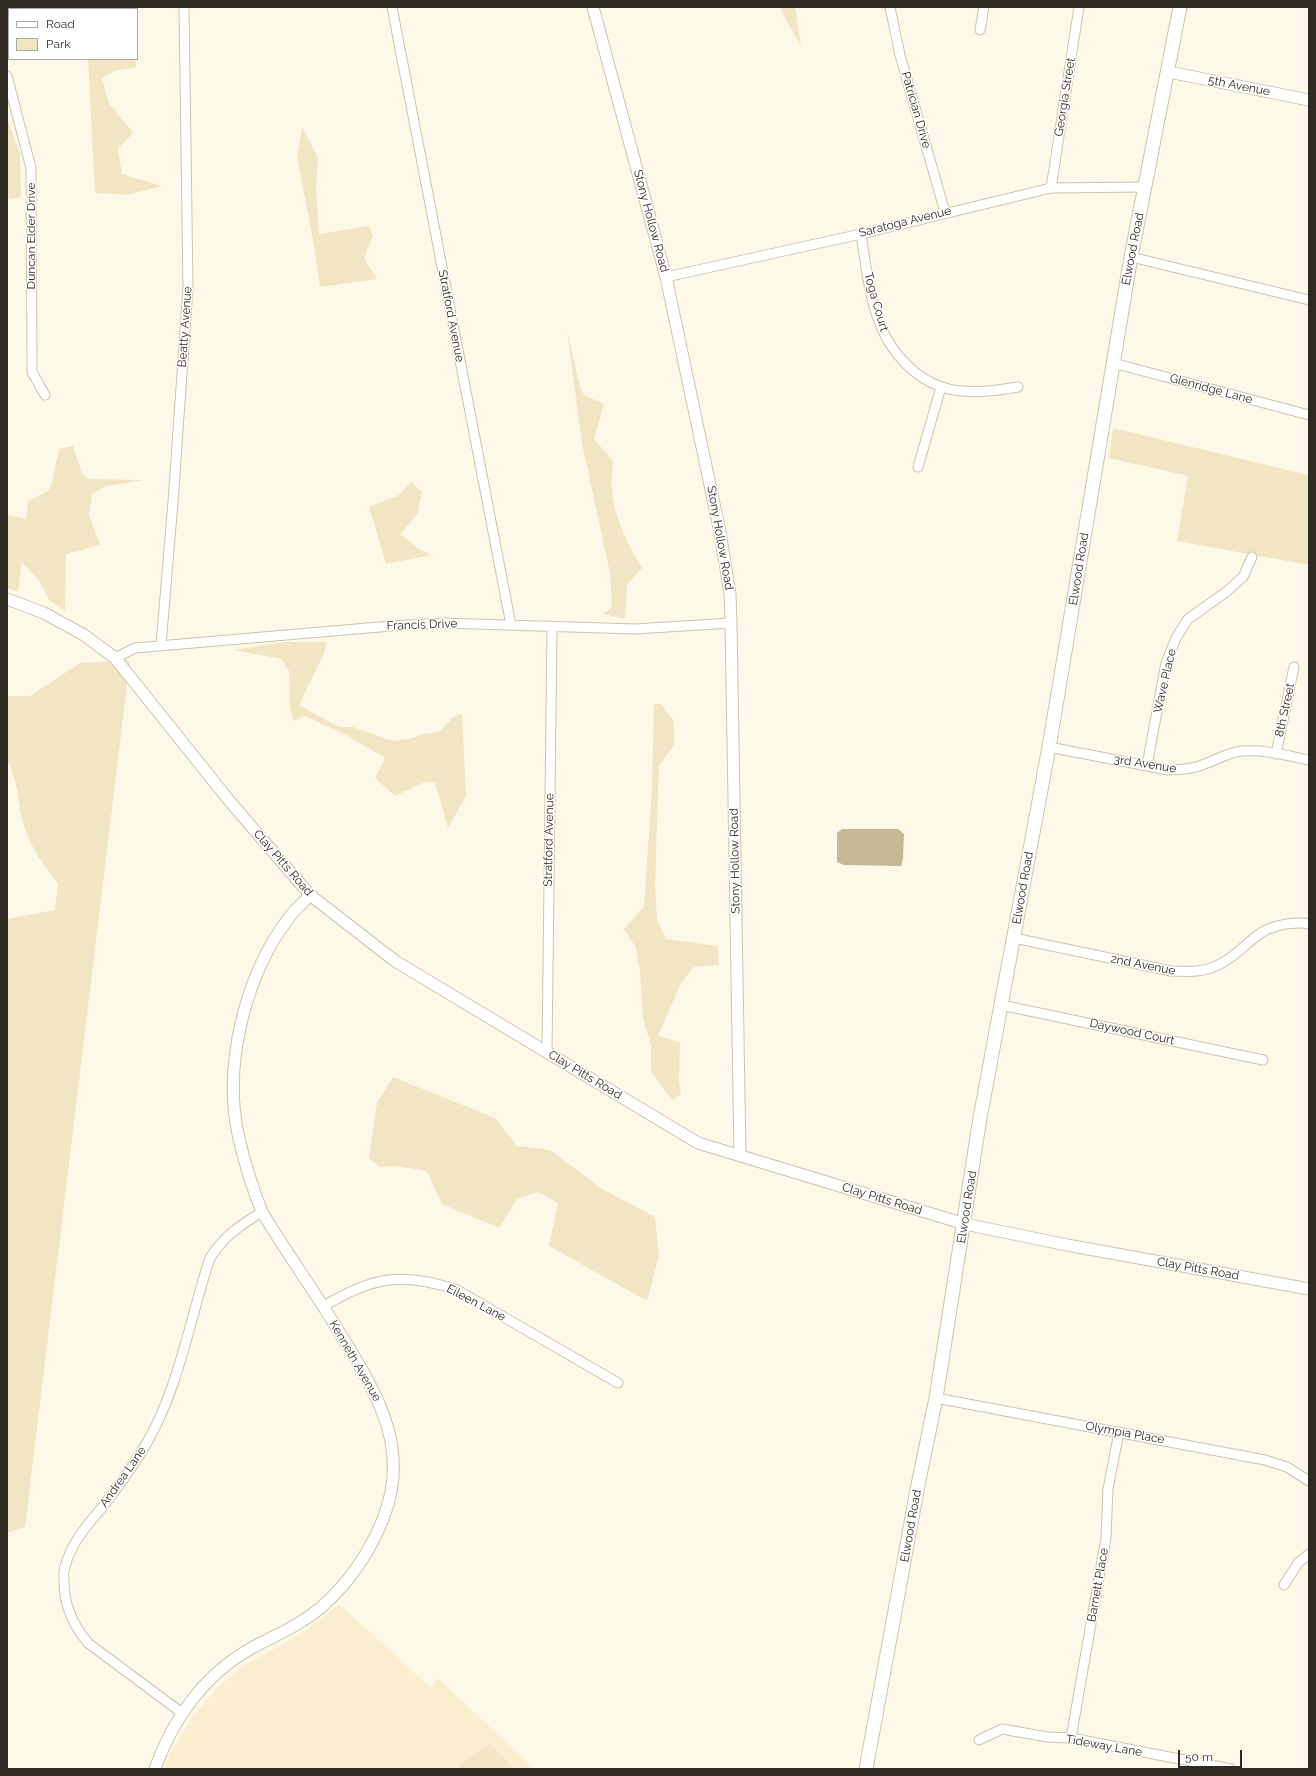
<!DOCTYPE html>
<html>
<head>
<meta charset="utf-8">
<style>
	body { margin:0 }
	#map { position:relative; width:1316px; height:1776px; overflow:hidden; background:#fef8e9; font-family:Raleway,sans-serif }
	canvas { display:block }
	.frame { position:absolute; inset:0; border:8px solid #2f2b22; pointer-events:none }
	.legend { position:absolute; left:8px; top:8px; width:130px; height:52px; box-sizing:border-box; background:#fff; border:1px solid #acaaa7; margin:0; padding:5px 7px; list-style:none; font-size:12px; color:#2f2b22 }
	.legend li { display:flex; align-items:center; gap:8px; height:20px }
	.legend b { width:20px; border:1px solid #acaaa7 }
	.scale { position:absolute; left:1178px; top:1750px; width:64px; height:18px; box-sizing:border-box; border:2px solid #2f2b22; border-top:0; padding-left:5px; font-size:12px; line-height:14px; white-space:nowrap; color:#2f2b22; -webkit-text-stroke:3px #fff; paint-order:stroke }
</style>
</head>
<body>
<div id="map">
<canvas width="1316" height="1776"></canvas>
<div class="frame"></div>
<ul class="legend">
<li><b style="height:5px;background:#fff"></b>Road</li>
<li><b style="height:11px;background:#f2e5c4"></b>Park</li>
</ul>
<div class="scale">50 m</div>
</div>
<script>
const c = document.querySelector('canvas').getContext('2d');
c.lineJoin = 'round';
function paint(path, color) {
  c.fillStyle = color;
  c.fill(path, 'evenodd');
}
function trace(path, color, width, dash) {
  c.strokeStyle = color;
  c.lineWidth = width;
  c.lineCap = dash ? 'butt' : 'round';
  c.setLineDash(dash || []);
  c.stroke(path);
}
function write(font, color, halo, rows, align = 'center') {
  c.font = font + ' Raleway,sans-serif';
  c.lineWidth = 3;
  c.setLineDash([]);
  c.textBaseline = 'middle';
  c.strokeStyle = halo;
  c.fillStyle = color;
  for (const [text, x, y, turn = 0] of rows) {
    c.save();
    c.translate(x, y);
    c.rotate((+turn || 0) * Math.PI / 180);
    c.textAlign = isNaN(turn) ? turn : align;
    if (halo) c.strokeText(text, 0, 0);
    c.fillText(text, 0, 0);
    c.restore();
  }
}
const built = new Path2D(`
	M339,1604L431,1688L438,1678L534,1769H164L172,1751L190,1720L218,1687L243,1666L301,1634Z`);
const green = new Path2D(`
	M780,7H795L801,46L784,16Z
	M88,59H135L136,67L118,70L102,78L109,103L133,133L118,149L122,174L162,186L127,195L95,193Z
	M7,118L20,154L21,197L9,200L7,186Z
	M302,127L318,158L316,187L319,234L369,226L373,236L364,258L377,279L320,287L313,239L297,157Z
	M567,330L580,387L584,395L604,404L594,439L613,461C613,471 611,481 612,490C614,518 628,544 642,568L627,585L625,619L603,614L612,607L610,573L582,444Z
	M1113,428L1309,475V565L1177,541L1188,476L1109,458Z
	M73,446L82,473L88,479L144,480L106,486L92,494L89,515L100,545L66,554L65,611L49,600L40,582L22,562L18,592L7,588V515L26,519L28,501L49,490L52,482L59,449Z
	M411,482L422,492L418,513L401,534L416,547L431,555L386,564L369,507L399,495Z
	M284,642H326L325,651L299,705L339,727H353L392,741L409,739L423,734L439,732L453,717L462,714L466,796L448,828L435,782H425L395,796L375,778L385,758L348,736L305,716L294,721L290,708L289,671L281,659L234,650Z
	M130,660L25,1527L7,1533V919L55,910L58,884C43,864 27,843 22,818C17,799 18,778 7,761V696H30L80,663Z
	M654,704H661L674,722V745L659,766L655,887L657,920L666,939L718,946L719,965L694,967L681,983L658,1036L680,1042L679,1080L681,1094L672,1100L651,1071V1046L643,1018L640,971L635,946L624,929L644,907L652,788Z
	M393,1077L495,1118L517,1146L550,1150L602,1189L655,1217L659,1256L647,1301L549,1246L558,1203L538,1192L517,1199L499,1228L442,1204L427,1171L396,1166L380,1167L369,1158L377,1103Z
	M490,1744L514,1769H458L464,1761Z`);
const water = new Path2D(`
	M842,829H898L904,834L903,859L901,866L844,865L837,862V833Z`);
const minor = new Path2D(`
	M392,7L511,625
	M890,7L900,55L945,212
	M980,30L984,7
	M7,76L31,168L32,372L45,395
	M1051,188L1079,7
	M861,234C866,265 869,300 882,329C893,354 916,379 942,387C966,395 994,391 1018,387
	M1131,257L1309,300
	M666,277L861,234L1051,188L1146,187
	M1113,363L1309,415
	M918,467L941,387
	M161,645L173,502L188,288L184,7
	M115,658L135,648L391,626L443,623L635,629L731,623
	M1049,747L1168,770C1182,770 1195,769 1207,763C1219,759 1229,752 1242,751C1264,749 1288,756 1309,760
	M1276,754L1294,667
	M1147,765L1166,663L1176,638L1188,619L1226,592L1243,577L1252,557
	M1014,938L1171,971C1189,972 1204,973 1222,963C1235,956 1246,944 1258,935C1271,925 1294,921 1309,924
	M1001,1005L1263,1060
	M547,1053L552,627
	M324,1306C372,1277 403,1271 457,1290L618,1383
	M936,1398L1265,1460L1287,1467L1309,1481
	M1284,1585L1298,1563L1309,1554
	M182,1713L88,1643C73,1625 64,1606 64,1582C64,1577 63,1572 65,1567C71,1542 89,1523 105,1504C121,1483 136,1462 149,1439C180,1383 190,1318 210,1258C224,1236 239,1226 262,1212
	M1071,1738L1106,1538L1108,1489L1119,1432
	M979,1740L1002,1729L1047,1737L1071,1738L1231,1769`);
const tertiary = new Path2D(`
	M593,7L666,277L720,532L730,594L731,623L740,1155
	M1169,72L1309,100
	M7,599L44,613L84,635L115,658L227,798L310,895L395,961L698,1143L965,1224L1067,1245L1309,1289
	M155,1769C172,1720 204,1675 250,1649C267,1639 286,1632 302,1621C328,1606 353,1576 368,1550C417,1466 388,1410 341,1335C316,1293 287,1254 262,1212C252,1187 244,1161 238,1134C223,1063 246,972 291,915C297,908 304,902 310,895`);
const secondary = new Path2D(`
	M866,1769L918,1485L936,1398L980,1118L1049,747L1131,257L1180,7`);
const streetNames = [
	["5th Avenue",1239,86,11],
	["Georgia Street",1065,97,-81],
	["Patrician Drive",916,110,74],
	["Stony Hollow Road",651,221,75],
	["Saratoga Avenue",905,222,-14],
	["Duncan Elder Drive",31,236,-90],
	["Elwood Road",1133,249,-79],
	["Toga Court",876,302,74],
	["Stratford Avenue",451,316,79],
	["Beatty Avenue",185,327,-86],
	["Glenridge Lane",1211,389,15],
	["Stony Hollow Road",720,538,80],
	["Elwood Road",1079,569,-81],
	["Francis Drive",422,625,-2],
	["Wave Place",1165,681,-77],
	["8th Street",1285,710,-78],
	["3rd Avenue",1145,764,9],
	["Stratford Avenue",549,840,-89],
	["Stony Hollow Road",735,861,-91],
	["Clay Pitts Road",283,863,49],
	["Elwood Road",1023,888,-80],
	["2nd Avenue",1143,965,11],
	["Daywood Court",1132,1032,12],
	["Clay Pitts Road",585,1075,31],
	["Clay Pitts Road",882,1199,17],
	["Elwood Road",967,1207,-81],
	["Clay Pitts Road",1198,1269,10],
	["Eileen Lane",476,1303,28],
	["Kenneth Avenue",355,1361,60],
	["Olympia Place",1125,1433,10],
	["Andrea Lane",123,1477,-55],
	["Elwood Road",911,1526,-80],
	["Barnett Place",1098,1585,-80],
	["Tideway Lane",1104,1746,10]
];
paint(built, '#faeece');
paint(green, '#f2e5c4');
paint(water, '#c4b895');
trace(minor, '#cdc4ac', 11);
trace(tertiary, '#cdc4ac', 13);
trace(secondary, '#cdc4ac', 15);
trace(minor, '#fff', 9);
trace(tertiary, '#fff', 11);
trace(secondary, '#fff', 13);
write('12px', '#2f2b22', '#fff', streetNames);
</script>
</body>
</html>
